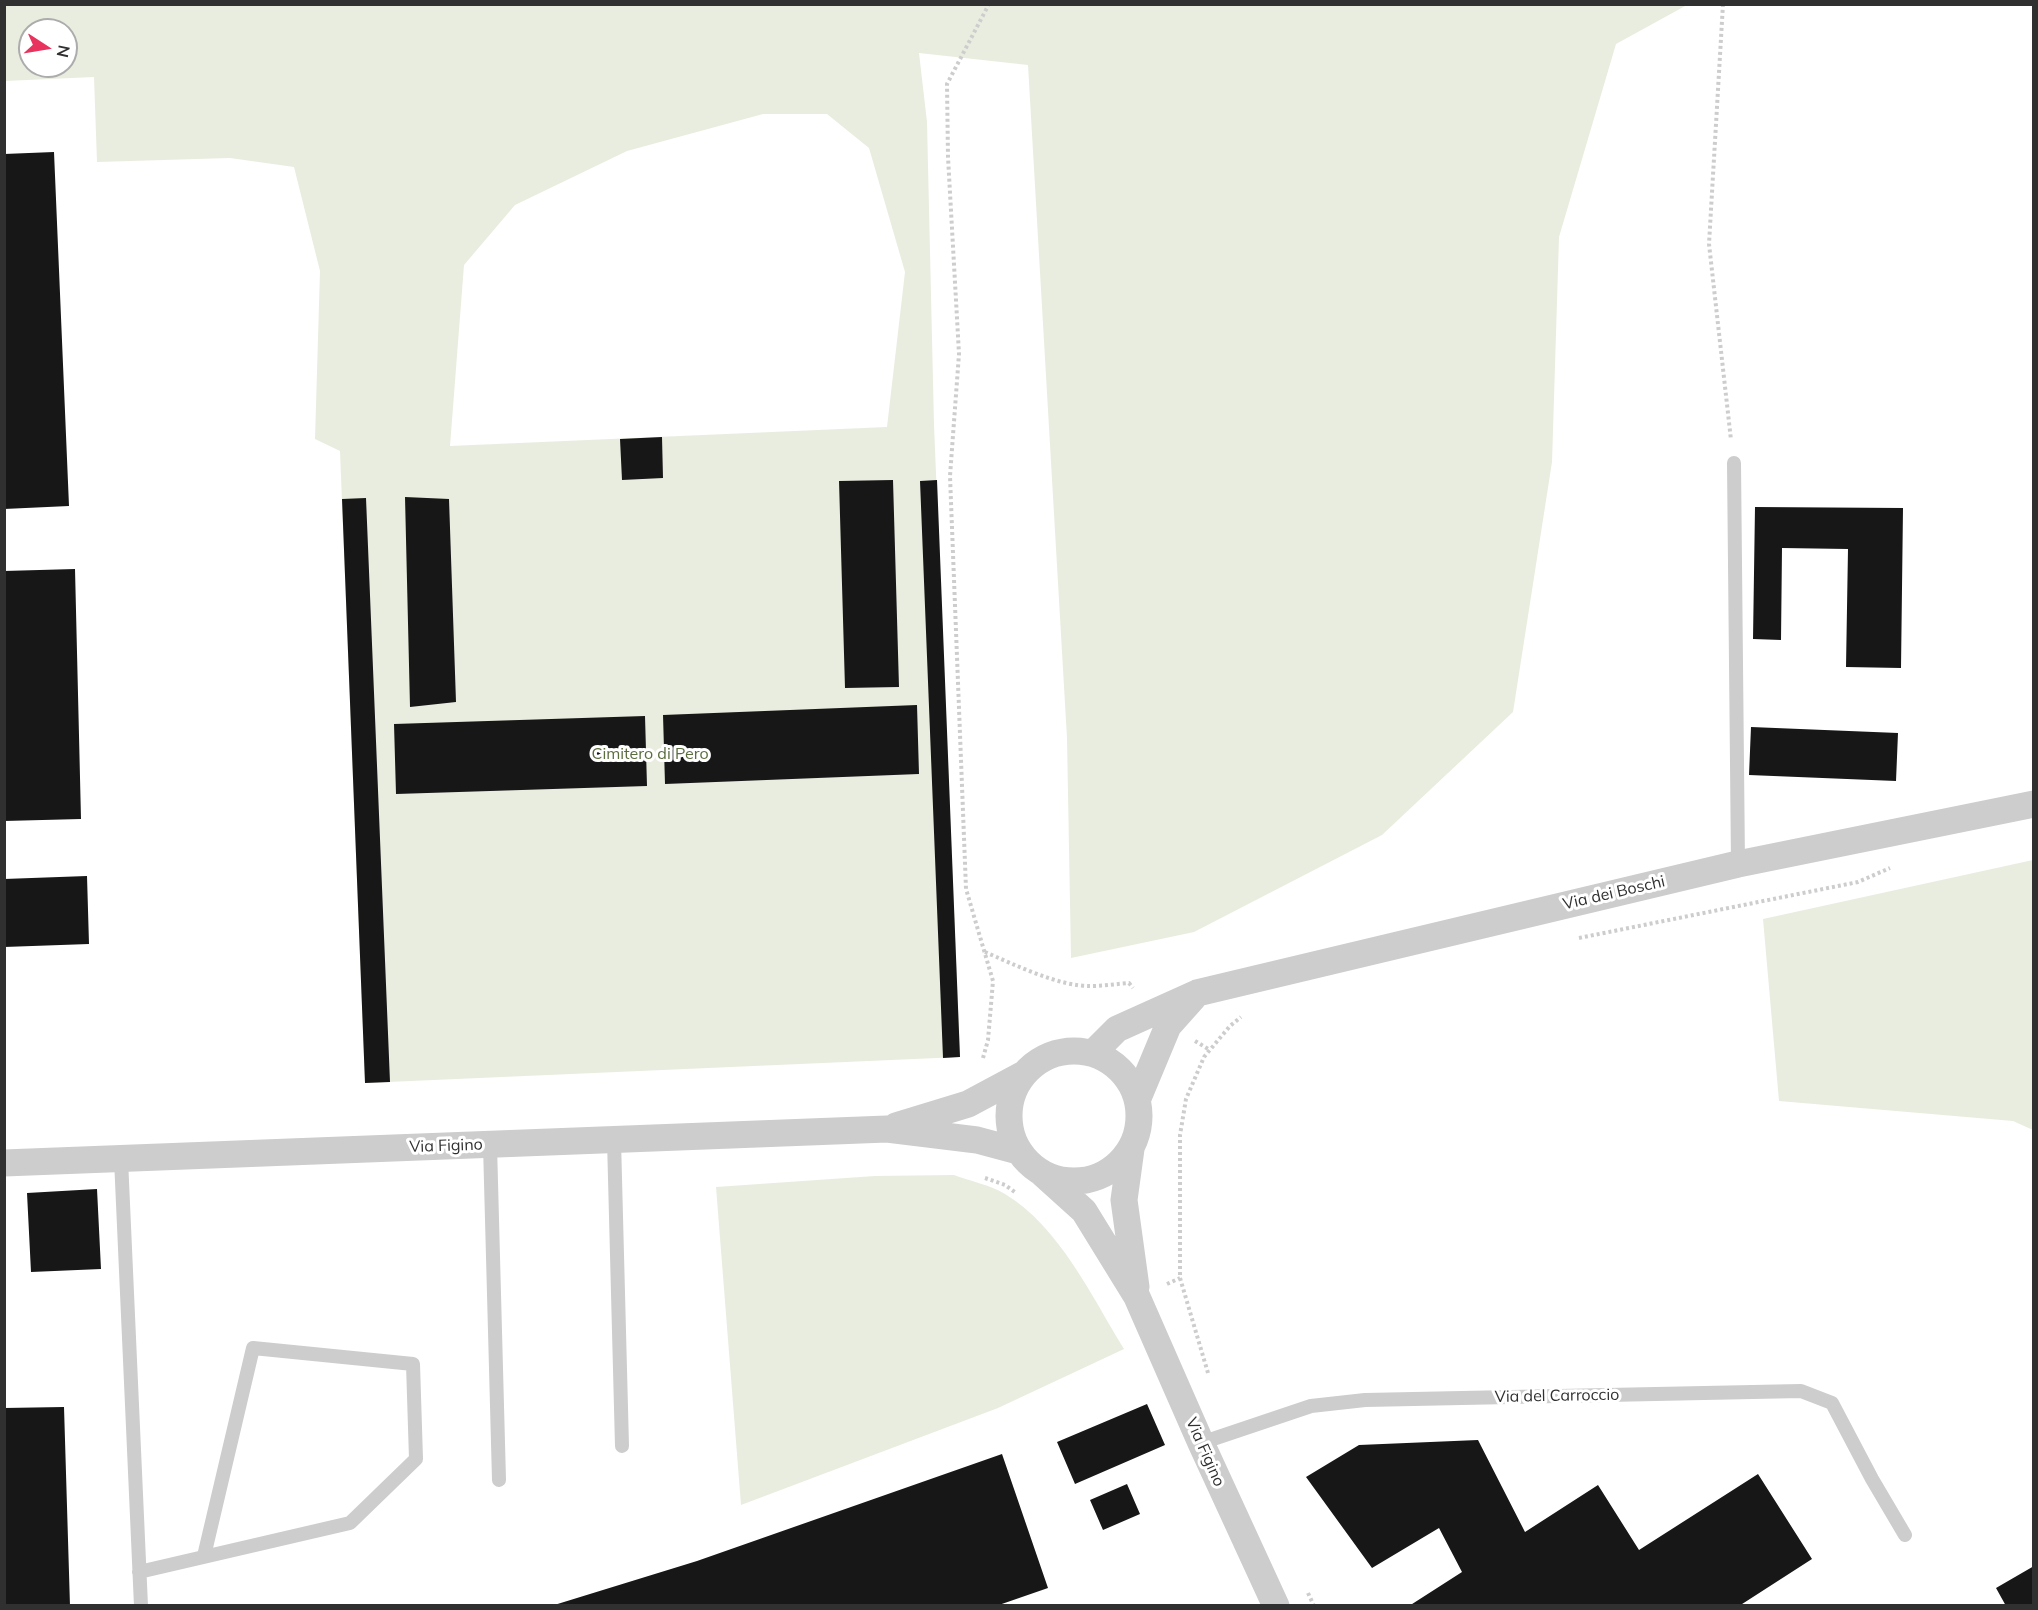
<!DOCTYPE html>
<html>
<head>
<meta charset="utf-8">
<style>
	body { margin:0 }
	#map { position:relative; width:2038px; height:1610px; overflow:hidden; background:#fff; font-family:Mulish,sans-serif }
	canvas { display:block }
	.frame { position:absolute; inset:0; border:6px solid #303030; pointer-events:none }
	.north { position:absolute; left:18px; top:18px; width:60px; height:60px; box-sizing:border-box; background:#fff; border:2px solid #acacac; border-radius:50%; rotate:102deg; font-size:16px; font-weight:700; line-height:24px; text-align:center; color:#303030 }
	.north::after { content:''; display:block; margin:auto; width:21px; height:27px; background:#e7335d; clip-path:polygon(50% 0,100% 100%,50% 72%,0 100%) }
</style>
</head>
<body>
<div id="map">
<canvas width="2038" height="1610"></canvas>
<div class="frame"></div>
<div class="north">N</div>
</div>
<script>
const c = document.querySelector('canvas').getContext('2d');
c.lineJoin = 'round';
function paint(path, color) {
  c.fillStyle = color;
  c.fill(path, 'evenodd');
}
function trace(path, color, width, dash) {
  c.strokeStyle = color;
  c.lineWidth = width;
  c.lineCap = dash ? 'butt' : 'round';
  c.setLineDash(dash || []);
  c.stroke(path);
}
function write(font, color, halo, rows, align = 'center') {
  c.font = font + ' Mulish,sans-serif';
  c.lineWidth = 6;
  c.setLineDash([]);
  c.textBaseline = 'middle';
  c.strokeStyle = halo;
  c.fillStyle = color;
  for (const [text, x, y, turn = 0] of rows) {
    c.save();
    c.translate(x, y);
    c.rotate((+turn || 0) * Math.PI / 180);
    c.textAlign = isNaN(turn) ? turn : align;
    if (halo) c.strokeText(text, 0, 0);
    c.fillText(text, 0, 0);
    c.restore();
  }
}
const green = new Path2D(`
	M4,5H1687L1616,44L1559,237L1552,462L1513,712L1382,835L1194,932L1071,958L1067,738L1028,65L919,53L927,122L934,425L960,1057L365,1083L340,451L315,439L320,271L294,167L230,158L97,162L94,77L5,81ZM30,30H66V66H30ZM763,114H827L869,148L905,272L887,427L450,446L464,265L515,205L627,151Z
	M2033,860V1130L2013,1121L1779,1101L1763,919Z
	M954,1175C970,1181 990,1185 1005,1194C1059,1226 1092,1297 1124,1349L998,1408L741,1505L716,1187L875,1176Z`);
const building = new Path2D(`
	M54,152L69,506L4,509V154Z
	M662,437L663,478L622,480L620,439Z
	M893,480L899,687L845,688L839,481Z
	M937,480L960,1057L943,1058L920,481Z
	M405,497L449,499L456,702L410,707Z
	M366,498L390,1082L365,1083L342,499Z
	M1755,507L1903,508L1901,668L1846,667L1848,549L1782,548L1781,640L1753,639Z
	M75,569L81,819L4,821V571Z
	M917,705L919,774L665,784L663,715Z
	M645,716L647,786L396,794L394,724Z
	M1751,727L1898,733L1896,781L1749,775Z
	M87,876L89,944L4,947V879Z
	M97,1189L101,1269L31,1272L27,1193Z
	M1147,1404L1165,1445L1075,1484L1057,1442Z
	M64,1407L70,1606H4V1408Z
	M1478,1440L1525,1532L1598,1485L1639,1550L1758,1474L1812,1559L1739,1606H1409L1462,1572L1439,1528L1372,1568L1306,1477L1359,1445Z
	M1002,1454L1048,1588L996,1606H551L697,1561Z
	M1127,1484L1140,1514L1103,1530L1090,1500Z
	M2034,1566V1606H2006L1996,1588Z`);
const path = new Path2D(`
	M1723,4L1709,244L1731,440
	M1579,938L1858,882L1890,868
	M985,952C1013,964 1060,987 1091,986C1104,986 1116,984 1129,983L1133,988
	M1195,1041L1210,1050
	M983,1058L988,1040L993,981L966,889L950,476L959,354L948,157L947,84L989,4
	M985,1178L1005,1185L1016,1193
	M1167,1284L1180,1278
	M1208,1373L1180,1278V1135L1186,1099L1204,1057L1230,1026L1241,1017
	M1308,1593L1314,1606`);
const lane = new Path2D(`
	M1734,463L1738,864
	M614,1140L622,1446
	M490,1145L499,1480
	M121,1159L141,1606
	M1201,1443L1311,1406L1365,1400L1801,1391L1832,1403L1872,1479L1905,1535
	M139,1572L350,1523L416,1459L413,1364L253,1348L204,1556`);
const street = new Path2D(`
	M1009 1116a65 65 0 1 1 130 0a65 65 0 1 1-130 0Z
	M1093,1053L1117,1029L1197,993L1738,864L2034,804
	M1138,1098L1168,1026L1193,998
	M896,1126L968,1104L1024,1074
	M1131,1149L1124,1200L1136,1287
	M4,1163L887,1129L977,1140L1018,1151
	M1043,1174L1084,1211L1137,1297L1201,1443L1276,1606`);
const parkNames = [
	["Cimitero di Pero",650,754]
];
const streetNames = [
	["Via dei Boschi",1614,893,-13],
	["Via Figino",446,1146,-2],
	["Via del Carroccio",1557,1396,-1],
	["Via Figino",1205,1452,66]
];
paint(green, '#e9eddf');
paint(building, '#171717');
trace(path, '#cdcdcd', 4, [3, 3]);
trace(lane, '#cdcdcd', 14);
trace(street, '#cdcdcd', 27);
write('16px', '#5b6d3d', '#fff', parkNames);
write('16px', '#303030', '#fff', streetNames);
</script>
</body>
</html>
